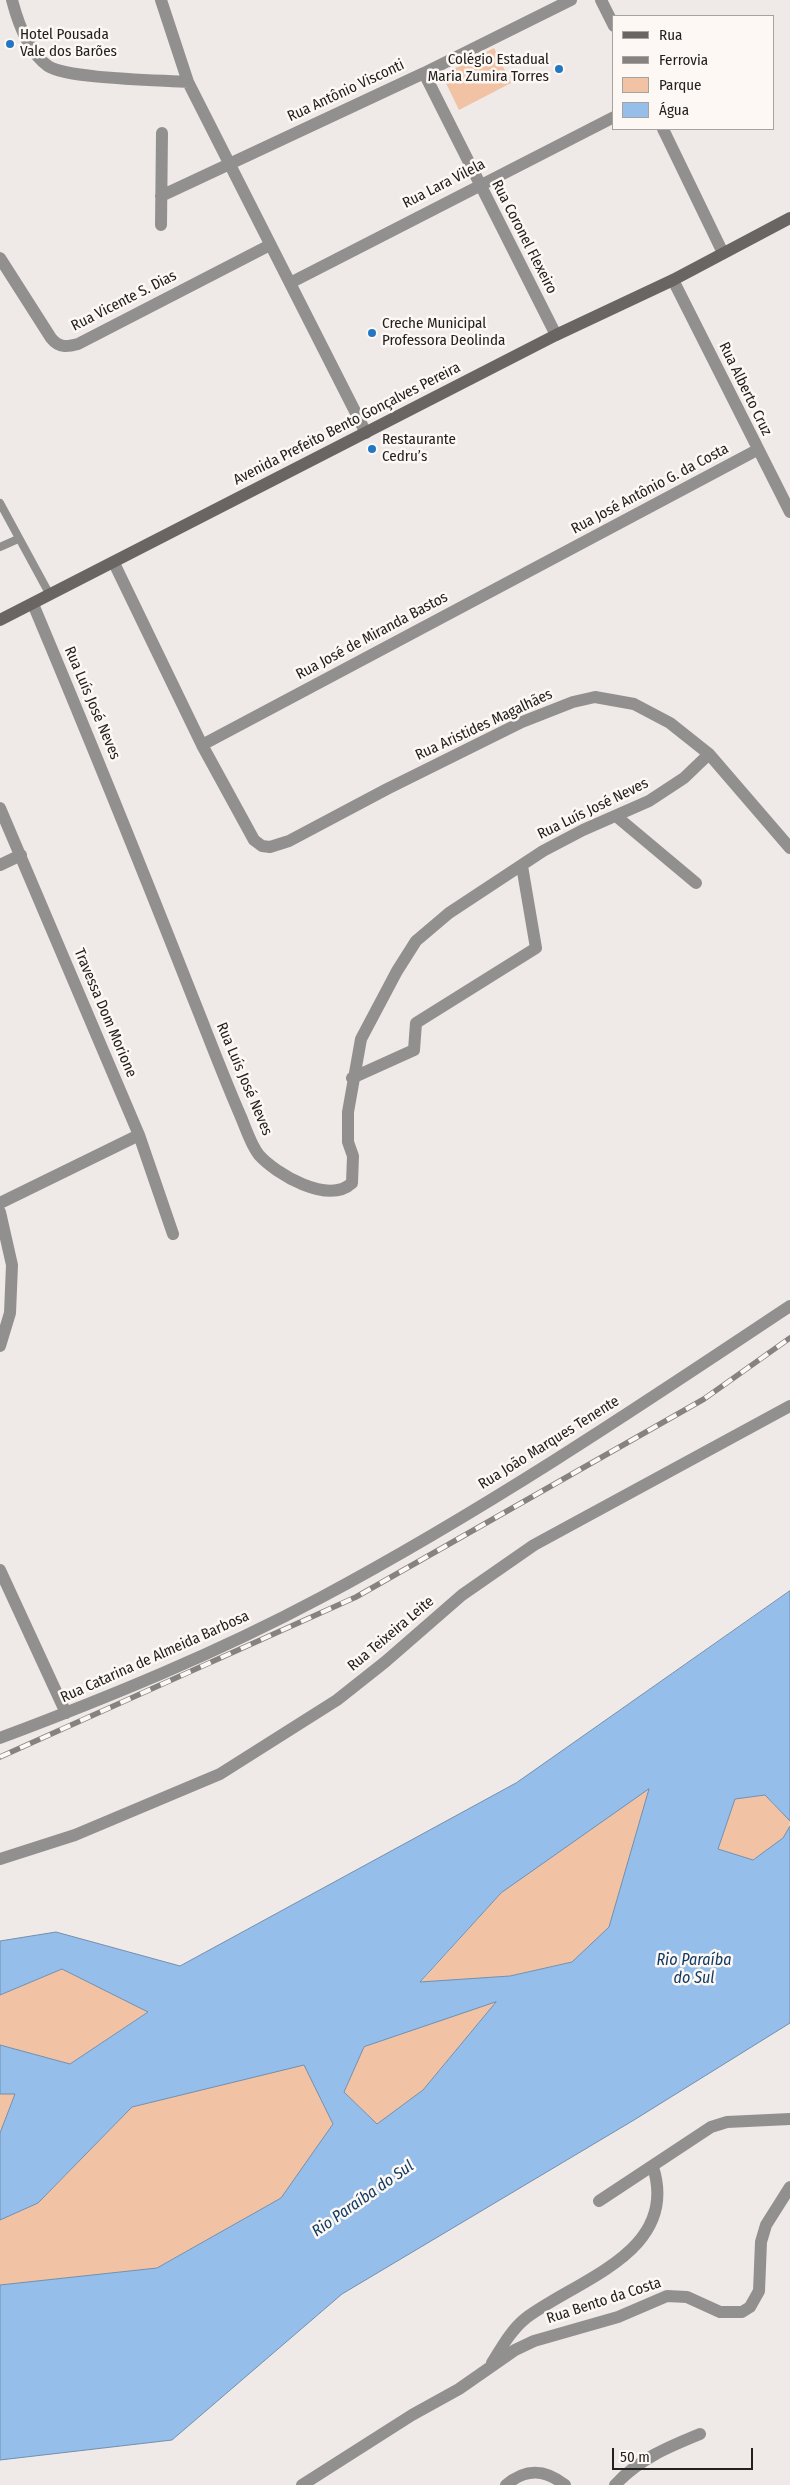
<!DOCTYPE html>
<html>
<head>
<meta charset="utf-8">
<style>
	body { margin:0 }
	#map { position:relative; width:790px; height:2485px; overflow:hidden; background:#efeae7; font-family:"Fira Sans Condensed",sans-serif }
	canvas { display:block }
	.legend { position:absolute; left:612px; top:15px; width:162px; height:115px; box-sizing:border-box; background:#fdf8f4; border:1px solid #a5a29f; margin:0; padding:6px 9px; list-style:none; font-size:15px; color:#22211f }
	.legend li { display:flex; align-items:center; gap:10px; height:25px }
	.legend b { width:25px; border:1px solid #a5a29f }
	.scale { position:absolute; left:612px; top:2448px; width:141px; height:22px; box-sizing:border-box; border:2px solid #22211f; border-top:0; padding-left:6px; font-size:15px; line-height:18px; white-space:nowrap; color:#22211f; -webkit-text-stroke:4px #fdf8f4; paint-order:stroke }
</style>
</head>
<body>
<div id="map">
<canvas width="790" height="2485"></canvas>
<ul class="legend">
<li><b style="height:6px;background:#686563"></b>Rua</li>
<li><b style="height:6px;background:#858280"></b>Ferrovia</li>
<li><b style="height:14px;background:#f1c3a4"></b>Parque</li>
<li><b style="height:14px;background:#95beeb"></b>Água</li>
</ul>
<div class="scale">50 m</div>
</div>
<script>
const c = document.querySelector('canvas').getContext('2d');
c.lineJoin = 'round';
function paint(path, color) {
  c.fillStyle = color;
  c.fill(path, 'evenodd');
}
function trace(path, color, width, dash) {
  c.strokeStyle = color;
  c.lineWidth = width;
  c.lineCap = dash ? 'butt' : 'round';
  c.setLineDash(dash || []);
  c.stroke(path);
}
function write(font, color, halo, rows, align = 'center') {
  c.font = font + ' "Fira Sans Condensed",sans-serif';
  c.lineWidth = 5;
  c.setLineDash([]);
  c.textBaseline = 'middle';
  c.strokeStyle = halo;
  c.fillStyle = color;
  for (const [text, x, y, turn = 0] of rows) {
    c.save();
    c.translate(x, y);
    c.rotate((+turn || 0) * Math.PI / 180);
    c.textAlign = isNaN(turn) ? turn : align;
    if (halo) c.strokeText(text, 0, 0);
    c.fillText(text, 0, 0);
    c.restore();
  }
}
const green = new Path2D(`
	M494,48L511,83L459,110L442,75Z
	M650,1788L609,1928L572,1962L510,1976L420,1983L501,1893Z
	M765,1795L790,1821C790,1839 765,1851 752,1860L718,1849L735,1799Z
	M62,1969L149,2011L70,2064L0,2045V1995Z
	M497,2001L423,2090L377,2124L344,2092L364,2047Z
	M304,2064L333,2124L281,2198L157,2268L0,2285V2220L38,2203L132,2107Z
	M0,2094H15L0,2133Z`);
const water = new Path2D(`
	M790,1591V1821L765,1795L735,1799L718,1849L753,1860L783,1838L790,1826V2023L634,2120L342,2294L172,2440L0,2460V2285L157,2268L281,2198L333,2124L304,2065L132,2107L38,2203L0,2220V2133L15,2094H0V2045L70,2064L148,2012L62,1969L0,1995V1941L56,1932L180,1966L516,1783ZM649,1789L609,1927L572,1962L510,1976L420,1982L501,1893ZM496,2002L423,2090L377,2124L344,2092L364,2047Z`);
const lane = new Path2D(`
	M0,503L50,595
	M0,547L18,539`);
const street = new Path2D(`
	M12,0C18,23 28,52 48,66C67,79 161,80 188,82
	M161,0L188,82L366,433
	M601,0L614,26
	M424,73L556,335
	M663,129L723,253
	M161,196L424,73L571,0
	M161,225L162,133
	M0,258L51,338C59,348 67,347 78,344L270,245
	M673,280L790,512
	M290,283L614,117
	M114,563L202,745L254,840L262,846L270,847L289,841L387,789L522,722L573,702L595,697L634,704L670,723L709,754L790,848
	M33,604C88,735 141,866 193,998C209,1038 224,1078 241,1117C246,1129 251,1145 259,1155C276,1174 328,1205 352,1183L353,1156L348,1142V1112L361,1039L397,971L416,941L449,913L543,851L583,830L649,801L684,778L709,754
	M202,745L757,450
	M0,808L139,1135L173,1234
	M616,816L696,883
	M0,865L21,855
	M352,1078L414,1050L416,1023L536,948L522,866
	M0,1203L139,1135
	M0,1212L12,1265L10,1313L0,1346
	M0,1570L66,1713
	M0,1738C109,1697 217,1653 320,1598C483,1511 637,1408 790,1306
	M0,1859L75,1835L220,1774L337,1700L385,1662L462,1595L534,1545L790,1406
	M599,2201L711,2127L727,2122L790,2119
	M492,2363C502,2347 511,2330 526,2318C578,2279 680,2252 653,2167
	M302,2485L412,2415L459,2389L515,2350L534,2341L618,2317L667,2296L687,2297L720,2312H742L750,2307L759,2291L761,2242L766,2225L790,2187
	M506,2485C526,2468 545,2469 565,2485
	M615,2485C639,2459 668,2447 700,2434`);
const secondary = new Path2D(`
	M0,620L556,335L673,280L790,218`);
const rail = new Path2D(`
	M0,1757L356,1597L704,1399L790,1338`);
const markers = [
	[10,44,5,"#2276c4"],
	[559,69,5,"#2276c4"],
	[372,333,5,"#2276c4"],
	[372,449,5,"#2276c4"]
];
const poiNames = [
	["Hotel Pousada",20,35],
	["Vale dos Barões",20,52],
	["Colégio Estadual",549,60,"right"],
	["Maria Zumira Torres",549,77,"right"],
	["Creche Municipal",382,324],
	["Professora Deolinda",382,341],
	["Restaurante",382,440],
	["Cedru’s",382,457]
];
const streetNames = [
	["Rua Antônio Visconti",346,91,-25],
	["Rua Lara Vilela",444,184,-27],
	["Rua Coronel Flexeiro",524,237,63],
	["Rua Vicente S. Dias",124,301,-27],
	["Rua Alberto Cruz",745,389,64],
	["Avenida Prefeito Bento Gonçalves Pereira",347,424,-27],
	["Rua José Antônio G. da Costa",650,489,-28],
	["Rua José de Miranda Bastos",372,636,-28],
	["Rua Luís José Neves",92,703,67],
	["Rua Aristides Magalhães",484,725,-25],
	["Rua Luís José Neves",593,809,-26],
	["Travessa Dom Morione",105,1013,67],
	["Rua Luís José Neves",244,1079,67],
	["Rua João Marques Tenente",549,1443,-32],
	["Rua Teixeira Leite",391,1634,-40],
	["Rua Catarina de Almeida Barbosa",155,1657,-24],
	["Rua Bento da Costa",604,2301,-18]
];
const waterNames = [
	["Rio Paraíba",694,1961],
	["do Sul",694,1979],
	["Rio Paraíba do Sul",363,2199,-35]
];
paint(green, '#f1c3a4');
paint(water, '#95beeb');
trace(water, '#728fae', 1);
trace(lane, '#92908f', 8);
trace(street, '#92908f', 12);
trace(secondary, '#686563', 12);
trace(rail, '#858280', 5.5);
trace(rail, '#fdf8f4', 4, [11]);
for (const [x, y, r, color] of markers) {
  const dot = new Path2D();
  dot.arc(x, y, r, 0, 2 * Math.PI);
  c.fillStyle = color;
  c.fill(dot);
  trace(dot, '#fdf8f4', 2);
}
write('15px', '#22211f', '#fdf8f4', poiNames, 'left');
write('15px', '#22211f', '#fdf8f4', streetNames);
write('italic 16px', '#103b65', '#fdf8f4', waterNames);
</script>
</body>
</html>
